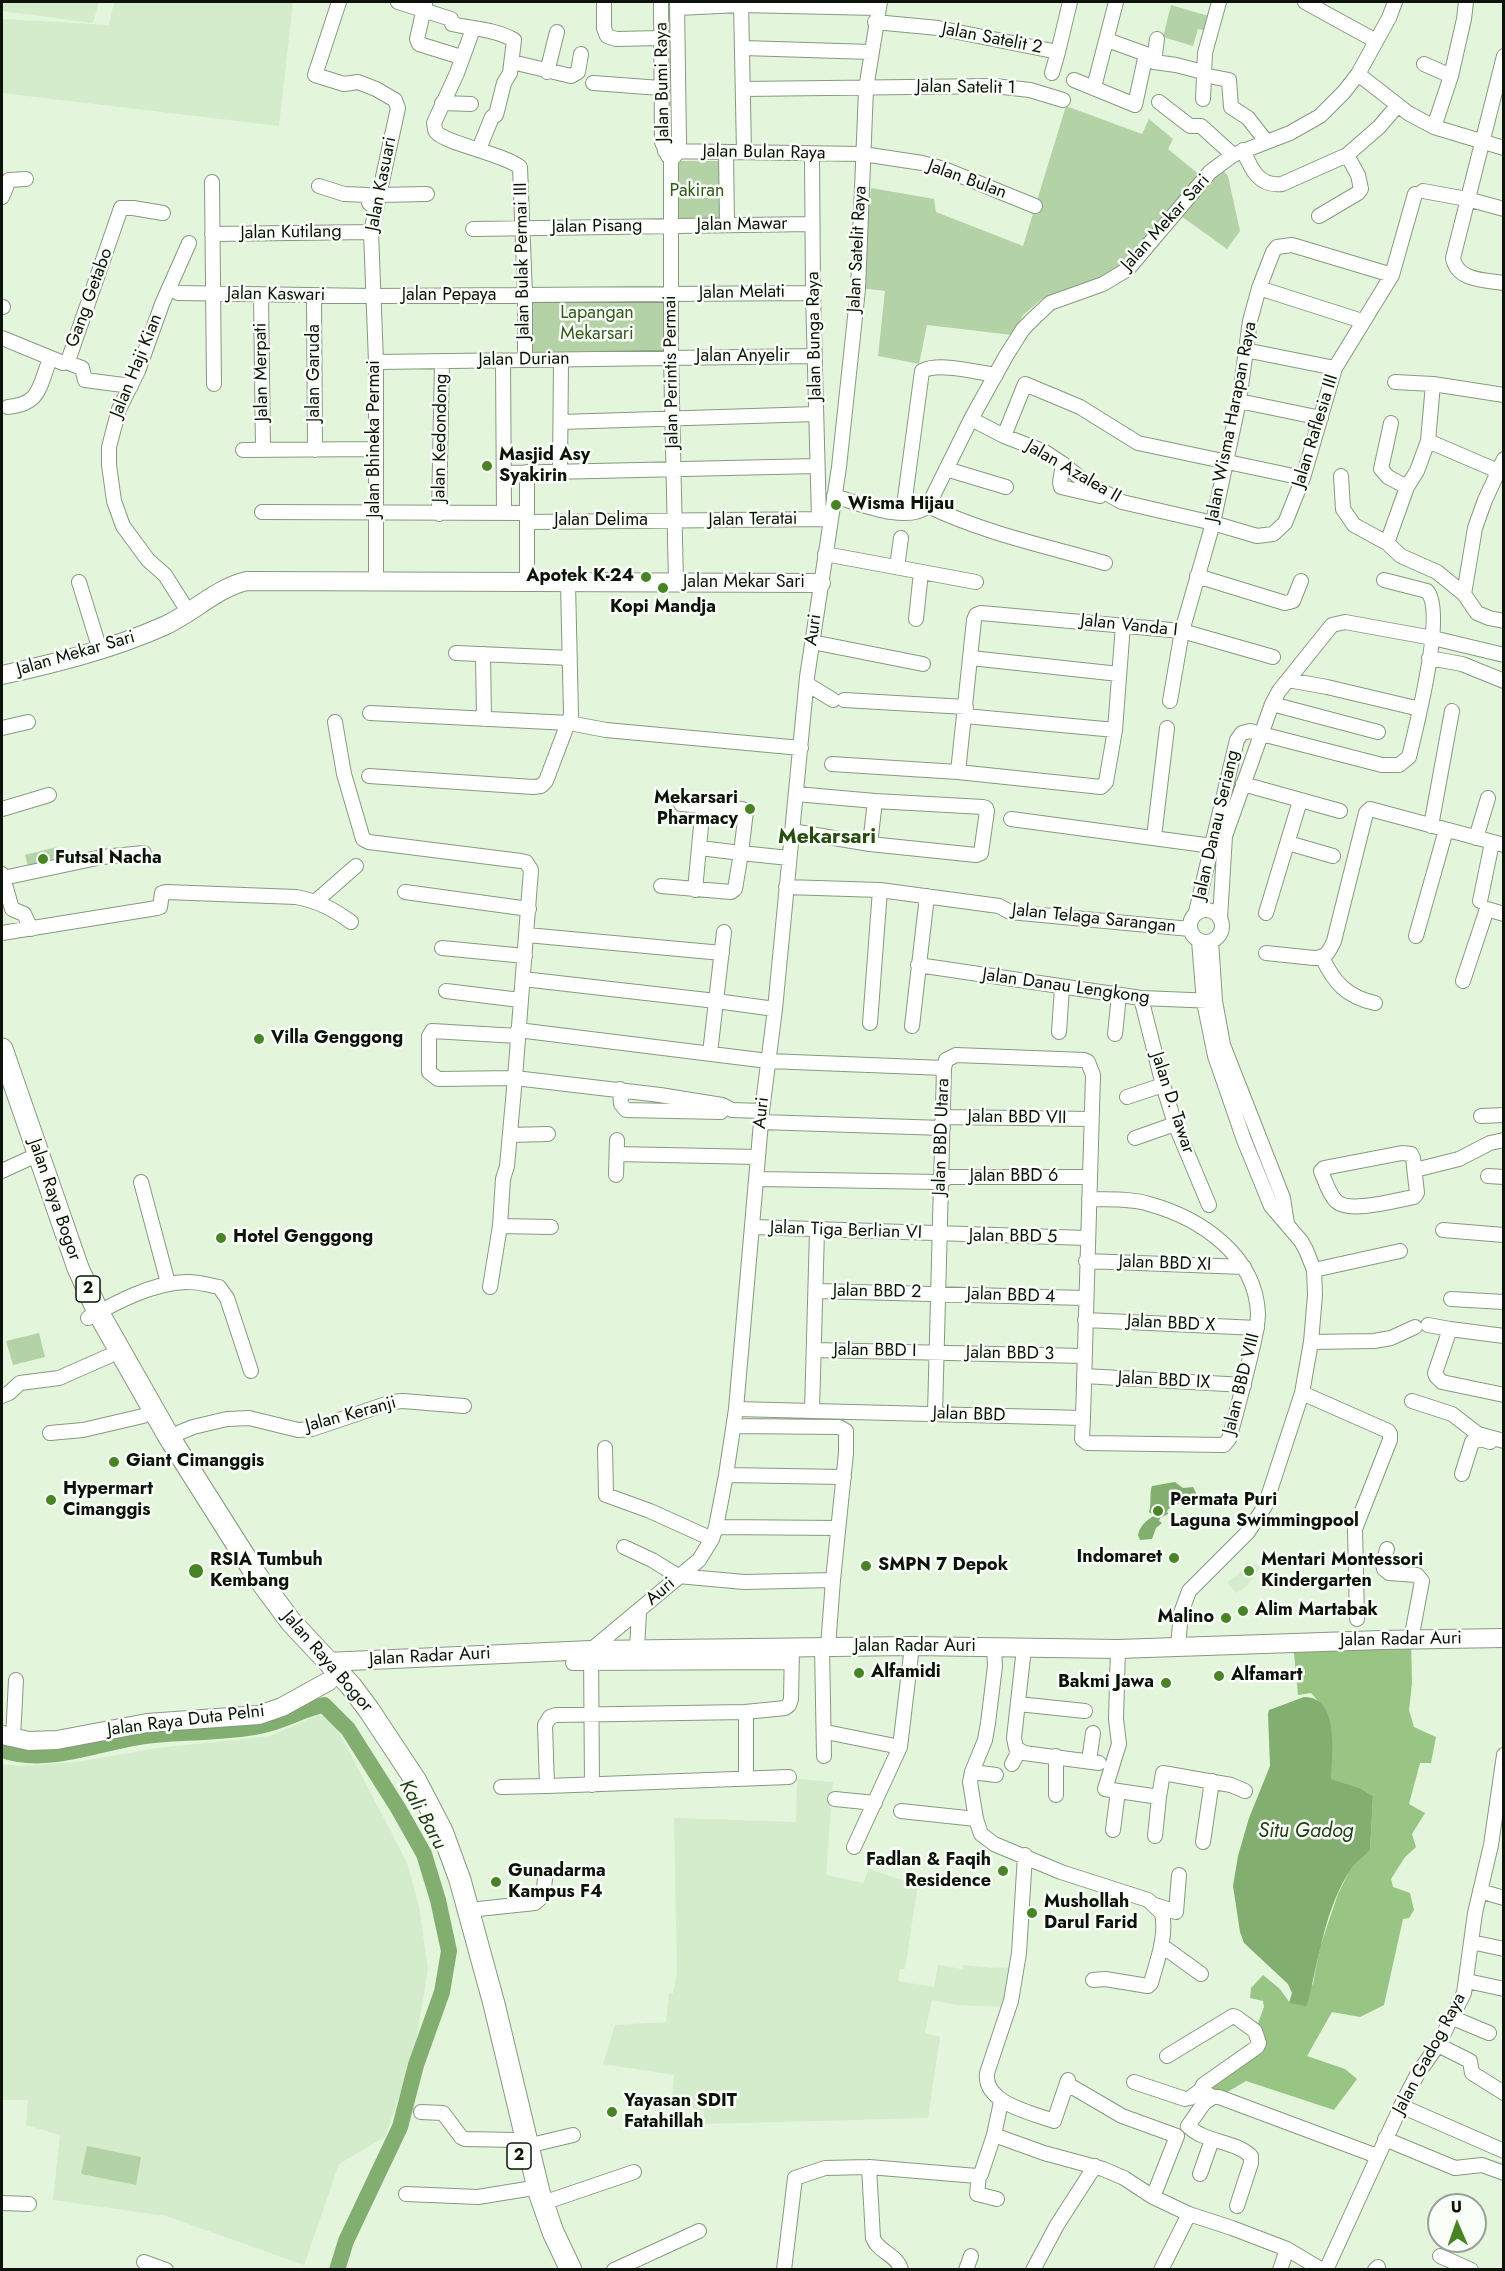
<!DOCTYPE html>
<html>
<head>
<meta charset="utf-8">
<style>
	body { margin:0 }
	#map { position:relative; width:1505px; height:2271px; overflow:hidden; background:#e3f6db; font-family:Jost,sans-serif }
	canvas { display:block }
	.frame { position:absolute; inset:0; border:3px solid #0d130a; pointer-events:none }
	.north { position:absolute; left:1427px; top:2193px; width:60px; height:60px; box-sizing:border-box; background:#fafef9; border:2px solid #9ba099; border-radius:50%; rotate:358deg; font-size:16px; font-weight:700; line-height:24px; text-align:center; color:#0d130a }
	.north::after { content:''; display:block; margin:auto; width:21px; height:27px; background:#478423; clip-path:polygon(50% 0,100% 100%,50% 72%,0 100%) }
</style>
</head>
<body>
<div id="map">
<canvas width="1505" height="2271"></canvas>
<div class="frame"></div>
<div class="north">U</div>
</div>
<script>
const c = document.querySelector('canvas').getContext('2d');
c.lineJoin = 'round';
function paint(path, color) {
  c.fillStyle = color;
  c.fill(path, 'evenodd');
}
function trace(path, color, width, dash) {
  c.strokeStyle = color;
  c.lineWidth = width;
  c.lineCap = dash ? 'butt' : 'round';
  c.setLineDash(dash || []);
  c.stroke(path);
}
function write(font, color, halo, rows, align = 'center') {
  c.font = font + ' Jost,sans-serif';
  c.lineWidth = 5;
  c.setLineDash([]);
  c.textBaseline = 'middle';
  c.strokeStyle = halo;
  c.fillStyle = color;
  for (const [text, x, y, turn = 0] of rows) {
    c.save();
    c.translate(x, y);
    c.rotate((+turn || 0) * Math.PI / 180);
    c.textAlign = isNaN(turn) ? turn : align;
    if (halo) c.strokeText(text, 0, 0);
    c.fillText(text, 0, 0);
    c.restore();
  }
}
const built = new Path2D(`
	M2,2H99L93,23L2,11Z
	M114,2H293L279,126L2,93V19L109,25Z
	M1247,1562L1261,1567L1247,1586L1236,1593L1227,1582L1237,1576Z
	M318,1715L326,1717L337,1728L407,1863L419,1906L428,1969L414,2055L385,2137L339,2164L304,2265L166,2216L53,2200L60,2135L26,2125L28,2100H2V1764L20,1766L77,1762L157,1748L270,1736Z
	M797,1779L833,1782L826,1875L863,1883L869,1869L918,1885L905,1969H900L898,1981L934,1987L938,1965L962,1969L964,1965L991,1968L1012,1967L1007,2007L957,2005L932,2000L925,2033L940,2037L928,2118L704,2124V2111L672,2102L674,2075L603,2064L615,2025L666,2022L669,1994L673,1993L677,1973L674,1818L796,1822Z`);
const green = new Path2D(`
	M1171,5L1212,17L1208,31L1198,29L1193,46L1163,37Z
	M1066,106L1142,134L1149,119L1173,139L1168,149L1201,176L1128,263L1109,276L1042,299L1023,315L1012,335L927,325L919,364L878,356L885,291L860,288L871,188L934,199L936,212L1023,246Z
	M671,161H723V222L671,225Z
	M1221,168L1228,176L1240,231L1227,249L1181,216Z
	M663,297L668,351L525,352L531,298Z
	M57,847L61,862L29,870L25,855Z
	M39,1333L45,1357L13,1365L6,1341Z
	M87,2146L141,2157L136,2185L81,2174Z`);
const forest = new Path2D(`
	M1411,1640L1412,1683L1409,1710L1414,1727L1436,1737L1431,1763H1420L1409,1804L1425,1813L1412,1834L1416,1847L1405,1857L1391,1879L1393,1887L1410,1893L1414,1910L1409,1918L1403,1919L1384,2005L1360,2017L1332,2012L1307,2056L1345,2069L1357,2079L1334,2110L1246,2081L1219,2097L1203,2085L1257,2048L1255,2031L1264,2007L1263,2001L1250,1998L1251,1988L1263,1975L1280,1989L1290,2003L1313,1984L1320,1947L1338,1894L1350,1870L1358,1859L1370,1850L1373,1796L1360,1788L1330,1779L1318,1701L1311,1693L1298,1695L1293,1643Z`);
const water = new Path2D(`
	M1175,1482L1183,1488L1193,1487L1197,1495C1192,1506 1184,1504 1174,1503L1167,1511L1168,1514L1160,1518L1159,1521L1162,1523L1156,1528L1152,1539L1140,1540L1138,1535C1140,1526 1146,1520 1154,1516L1149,1512C1152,1502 1149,1495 1152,1486Z
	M1304,1697C1340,1696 1332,1757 1331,1779L1360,1788L1373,1796L1370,1850C1364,1857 1356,1861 1351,1869C1325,1908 1319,1958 1308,2002L1306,2006L1289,2003L1292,1993L1288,1984L1244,1943L1240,1932L1233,1886L1238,1856L1249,1818L1270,1766L1268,1714L1269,1710Z`);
const river = new Path2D(`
	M2,1750C48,1766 99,1742 145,1736C183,1731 222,1734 259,1726C282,1722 302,1709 324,1705L348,1729L398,1808L424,1854L438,1900L449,1951L442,1992L416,2065L400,2127L346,2241L337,2270`);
const minor = new Path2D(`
	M339,2L315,75L344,84L358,82L376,89L395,100L398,108L371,232L376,362V582
	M398,2L451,19L452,24C473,29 495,29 514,40L510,73L504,83L496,115L492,117L479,149
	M604,2V28L607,36L616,39L661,38
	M661,2L662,142L668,156
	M741,2L744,152
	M1305,2L1376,41
	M425,4L417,39L419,44L461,57
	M677,8L741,5L878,8
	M875,22L938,28L1058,52L1070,2
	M473,29L457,73L434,123C435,126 434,128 436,132C445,143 503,154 520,167L525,295V360
	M1157,39L1154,62L1176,65L1203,72
	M743,48L871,52
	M1504,56L1453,258C1457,281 1485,280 1504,283
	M512,62L571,76L578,72L581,54
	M1424,64L1451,76
	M547,72L557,32
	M1052,73L1058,52
	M1358,74L1408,113L1434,127L1504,148
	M1203,75L1229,80L1231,107L1248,118L1266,141
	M1074,80L1135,105L1146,54L1107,40
	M593,83L661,88
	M1094,87L1116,2
	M743,89L994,86L1030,90L1063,100
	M1203,99L1205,53L1219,2
	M1159,102L1190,126H1201L1233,155
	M442,103L471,104
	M1434,127L1451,76L1464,19L1466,2
	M1243,150C1251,169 1259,187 1282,184L1347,155L1379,127L1398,105
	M665,151L863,154L922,163L944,169L1035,206
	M726,152L727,225
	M812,154L813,293L819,518
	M674,157L678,151L679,142L677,2
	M671,160V357L676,583
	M212,182L214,384
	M319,186L344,194L368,195L369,203L376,209
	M1423,191L1467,199L1504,209
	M379,195L427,194
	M2,197L9,180L26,179
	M1319,216L1358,193L1361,189L1358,175L1347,155
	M473,229L812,224
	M212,234L371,232
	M189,243L162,304L138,371L119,409L109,447V465L114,501L123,526L148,560L165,575L189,613
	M1259,288L1362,321
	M178,293L373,296L813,293
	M261,295L263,450
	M314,296L315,450
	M2,307H3
	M2,338L63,363L68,361L121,208H133L163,213
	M1245,350L1335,368
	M503,361L504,513
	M66,362L82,368L85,380L131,386
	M376,362L815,356
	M1433,384L1504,395
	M1239,401L1321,418
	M8,407C41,404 39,386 50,359
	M971,419L1004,436L1045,452L1063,464L1084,481L1122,502L1213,523L1257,536L1273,534L1285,523L1303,478L1335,368L1392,275L1415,194
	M561,422L816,414
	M1391,423L1381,469L1388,477L1407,487
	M1004,436L1025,384L1080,407L1138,443L1303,478
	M1428,441L1498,471
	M243,450L376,449
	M1063,464L1060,482L1061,487L1100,496
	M946,469L1006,487
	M560,472L561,360
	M505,473L817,466
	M1341,476L1343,509L1354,525L1387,543L1401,556L1437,572L1464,594L1477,613L1489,618L1504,621
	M834,496C859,503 906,524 928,506L971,419L1006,356L1023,329L1033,319L1050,303L1103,284L1128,269L1210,172L1233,155L1290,133L1320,116L1344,92L1358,74L1389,18L1395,2
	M928,506C984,533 1046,546 1105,563
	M262,512L527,513
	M903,513L922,371C939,362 976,372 996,375
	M439,514L442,361
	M527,522L828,519
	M1387,543L1407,487L1417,471L1428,441L1433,384L1395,382
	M825,554L976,582
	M897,567L901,538
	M1197,576L1285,603L1293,601L1301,581
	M79,582L100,650
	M527,582V472
	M1464,594L1475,528L1485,500L1504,459
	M916,619L921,572
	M812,642L923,664
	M456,653L570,658
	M483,654L484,719
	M971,658L1119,674
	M1429,658L1462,664L1504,681
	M1288,680L1327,687L1420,709
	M807,684L833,700
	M844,700L966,707
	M1170,701L1182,631L1213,523L1239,401L1250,321L1259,288L1273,252L1277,247L1292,245L1392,275
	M370,713L569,723L606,730L801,748
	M965,716L1115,730
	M335,722L344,774L363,839L369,842L521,861L526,862L531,870L515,1078L507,1166L503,1179L500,1226L490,1287
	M2,728L28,722
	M1378,732L1272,704L1279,691L1332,625L1345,622L1433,638L1504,655
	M832,764L958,772L1101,787L1106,782L1115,730L1123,625
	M958,772L974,620L976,615L981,613L1182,631L1273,657
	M369,776L533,787L541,786L546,781L571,715L568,583
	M1243,784L1340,811
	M681,804L742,809L746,811L741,853L700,848
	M2,809L49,795
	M1011,819L1220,847
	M1431,826L1452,711
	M792,831L870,844L976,855L981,853L987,811L986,808L983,807L875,801L796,794
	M1154,837L1167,728
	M1476,838L1488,798
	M1288,843L1333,856
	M870,844L875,801
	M2,874L12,909L24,914L31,929
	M3,878L102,857L144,853
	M661,886L731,892L735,889L741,853L789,858
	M786,887L880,890L999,906L1010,912L1190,929
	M695,890L703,805
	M405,892L529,909
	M316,901L356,866
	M1480,901L1492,843
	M1190 926a16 16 0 1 1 32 0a16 16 0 1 1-32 0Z
	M1196,912L1237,740L1242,733L1250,731L1382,765H1399L1409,757C1416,728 1446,611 1427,591L1384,580
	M1266,913L1300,801
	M1220,918L1225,836L1272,704
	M2,933L157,908L160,907L162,893L166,892L296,897C318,901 333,909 351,922
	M527,935L722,953
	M1416,936L1446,830
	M1211,941L1215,1001L1223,1045L1283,1198L1287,1224
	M442,948L525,956
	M1266,953L1314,958C1327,957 1329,952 1334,941L1366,813L1370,809L1504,845
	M1322,957C1334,983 1347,997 1375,1003
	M918,965L1141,998L1215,1001
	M523,979L716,1001L775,1009
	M1463,981L1487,909L1504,914
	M446,991L520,1000
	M1141,998L1163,1085L1175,1124L1209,1205
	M870,1023L880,890
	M912,1026L927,896
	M518,1030L768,1061L944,1068
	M1059,1032L1062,988
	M1115,1034L1119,995
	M518,1036L432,1031L429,1036V1072L438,1079L515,1078L660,1095L722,1105L732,1110L762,1111
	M710,1053L724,932
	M620,1089L621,1104L626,1110L721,1112
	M1127,1097L1163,1085
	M1481,1116L1504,1115
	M943,1117L1091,1119
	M761,1122L943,1128
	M510,1135L548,1134
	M1135,1138L1175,1124
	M1402,1153L1411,1154L1413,1158L1417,1193L1414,1197C1397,1200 1348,1214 1336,1201C1329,1194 1325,1181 1321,1171L1324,1168Z
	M617,1154L758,1157
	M1415,1170L1459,1159L1490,1143L1504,1140
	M2,1171L28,1159
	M616,1175L617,1140
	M1488,1176L1504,1177
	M757,1179L940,1182L949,1177H1089
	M141,1182L168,1283
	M500,1226L551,1227
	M753,1227L1087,1238
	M1443,1230L1504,1235
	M1086,1261L1244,1267
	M1314,1270L1400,1251
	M816,1291L1085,1298
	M1451,1299L1504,1302
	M88,1318C117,1302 152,1283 186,1282C196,1281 208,1285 219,1287L227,1298L251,1371
	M1085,1320L1257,1328
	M1428,1325L1450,1329
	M1504,1336L1450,1329L1435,1373L1436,1376L1442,1382L1504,1395
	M1311,1342L1374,1341L1391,1338L1415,1327
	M814,1350L1084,1356
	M1084,1376L1244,1385
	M1302,1393L1388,1431L1390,1434V1440L1355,1529L1357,1619
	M2,1396L9,1393L20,1383L59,1378L109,1356
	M1412,1401L1452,1414L1478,1434L1504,1441
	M736,1409L1083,1418L1093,1075L1088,1062L1084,1060L956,1055L946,1060L944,1068L935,1414
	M812,1411L817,1231
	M1083,1418L1082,1439L1087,1443L1224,1445L1229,1439C1237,1411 1244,1383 1251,1354C1254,1341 1258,1327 1258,1314C1256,1255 1200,1218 1149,1204C1130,1198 1109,1200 1089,1199
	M734,1426L839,1427L846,1431V1453L833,1580L828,1647
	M50,1433L83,1430L143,1416
	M169,1437L193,1427L227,1419L249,1418L298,1430L312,1429L392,1402L403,1401L464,1406
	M605,1448L606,1495L650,1511L712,1539
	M1462,1474L1472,1442L1481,1439L1490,1442
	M726,1475L844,1477
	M716,1527L838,1528
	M624,1547L652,1560L678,1576L744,1582L833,1580
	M1387,1549L1383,1564L1384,1569L1389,1573L1417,1575L1422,1581L1411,1640
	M1178,1646L1181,1613L1189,1591L1248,1532L1265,1506L1302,1393L1311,1342L1315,1295L1314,1270L1306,1250L1301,1241L1271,1206L1244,1140L1215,1056L1204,1002L1199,941
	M822,1647L824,1756
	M994,1647L995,1666L988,1723L985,1740L972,1772L970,1782L976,1819L981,1834L994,1844L1061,1872L1148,1900L1162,1913C1167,1936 1157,1961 1151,1983L1148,1986L1105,1979L1093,1980
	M1024,1648L1014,1738L1016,1748L1024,1753L1099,1763
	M1118,1649L1116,1719L1119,1744L1105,1789L1159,1797L1163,1773L1231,1785L1245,1791
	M637,1650L639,1611
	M573,1663L792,1662
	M1018,1704L1085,1711
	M831,1733L900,1747
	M13,1738L16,1680
	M1089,1761L1093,1733
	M1012,1764L1019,1751
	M972,1772L996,1775
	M746,1777V1712
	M592,1785L591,1650L699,1560L712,1539L716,1527L726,1475L736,1409L762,1111L775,1009L807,677L839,467L858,289L866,89L880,2
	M547,1786L789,1777
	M501,1787L547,1786L545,1725L550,1717L556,1715L745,1712L785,1708L789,1705L791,1699L792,1648
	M1056,1795V1756
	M835,1799L875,1803
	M901,1811L976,1819
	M1113,1830L1118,1791
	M1155,1836L1159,1797
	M1203,1842L1212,1781
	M854,1847L900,1747L912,1646
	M1025,1855L1019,1953L1011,2001L987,2073C983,2103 1032,2113 1054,2121L1068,2080L1069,2085L1122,2116L1177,2136L1153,2197
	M1480,1891L1504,1898
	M1155,1905L1176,1912L1179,1875
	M469,1910L535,1903L543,1896L545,1879
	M1471,1942L1504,1949
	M1161,1945L1201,1974
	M1467,1981L1504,1989
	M1453,2018L1489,2033
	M1438,2045L1470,2061L1472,2073L1504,2093
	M1167,2056L1233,2016L1236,2017L1255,2031L1259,2043L1257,2047L1203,2085L1201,2090L1213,2097
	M1134,2082L1185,2099L1190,2098L1201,2090
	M1401,2106L1504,2151
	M421,2112L443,2113L461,2137L465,2139L515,2140
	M994,2135L1044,2153L1103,2169L1124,2178L1153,2197L1189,2214L1232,2228L1287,2249L1322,2270
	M1385,2139L1455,2168L1482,2165L1504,2173
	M527,2146L573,2135
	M869,2167L873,2238C878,2252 898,2255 901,2270
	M1200,2174L1212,2140
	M979,2175L977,2194L997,2199
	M406,2194L478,2197L527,2189
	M2,2203L29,2204
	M543,2203L634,2172
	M1237,2206L1251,2163V2156C1234,2140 1205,2143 1188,2126L1204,2103L1213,2097H1219L1377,2156
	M1440,2256L1471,2270
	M144,2262L166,2270
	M614,2270L699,2231
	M784,2270L795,2178L825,2168L869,2167L977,2176L981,2174L994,2135L1001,2102
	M966,2270L971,2256
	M1033,2270L1057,2225L1095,2166
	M1161,2270L1189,2214
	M1280,2270L1287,2249
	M1326,2270L1401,2106L1418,2073L1438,2045L1464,1993L1475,1913L1491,1845L1504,1755
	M1375,2270L1378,2267`);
const major = new Path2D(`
	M2,675C57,663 112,649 164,626C193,613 216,588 247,581L821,583
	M327,1662L591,1650L912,1646L1118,1649L1381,1640L1504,1638
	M2,1735L29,1741L57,1740L147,1723L259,1715L282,1707L329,1681`);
const highway = new Path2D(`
	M2,1049L78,1268L98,1312L169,1437L257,1576L291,1622L351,1686L369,1710L416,1781L442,1831L460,1880L494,2004L539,2192L553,2232L571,2270`);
const markers = [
	[487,466,6,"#478423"],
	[836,505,6,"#478423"],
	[646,577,6,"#478423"],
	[663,588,6,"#478423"],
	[750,809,6,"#478423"],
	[43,859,6,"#478423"],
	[259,1039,6,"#478423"],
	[221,1238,6,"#478423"],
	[114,1462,6,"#478423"],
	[51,1500,6,"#478423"],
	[1158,1511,6,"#478423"],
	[1174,1558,6,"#478423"],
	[866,1566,6,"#478423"],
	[196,1571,8,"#478423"],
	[1249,1571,6,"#478423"],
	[1243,1611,6,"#478423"],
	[1226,1618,6,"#478423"],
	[859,1673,6,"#478423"],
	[1219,1676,6,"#478423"],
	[1166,1683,6,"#478423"],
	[1003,1871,6,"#478423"],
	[496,1882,6,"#478423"],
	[1032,1913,6,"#478423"],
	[612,2112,6,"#478423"]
];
const shields = [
	[88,1289,24],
	[519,2156,24]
];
const shieldNames = [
	["2",88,1289],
	["2",519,2156]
];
const streetNames = [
	["Jalan Satelit 2",992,39,11],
	["Jalan Bumi Raya",663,82,-91],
	["Jalan Satelit 1",966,88,1],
	["Jalan Bulan Raya",764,153,1],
	["Jalan Bulan",967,180,20],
	["Jalan Kasuari",382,184,-79],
	["Jalan Mekar Sari",1166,223,-48],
	["Jalan Mawar",742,225,-1],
	["Jalan Pisang",597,227,-1],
	["Jalan Kutilang",291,233,-1],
	["Jalan Satelit Raya",858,249,-87],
	["Jalan Bulak Permai III",523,261,-91],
	["Jalan Melati",742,293,-1],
	["Jalan Kaswari",276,295,1],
	["Jalan Pepaya",449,296],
	["Gang Getabo",90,298,-70],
	["Jalan Bunga Raya",815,336,-91],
	["Jalan Anyelir",743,357],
	["Jalan Durian",524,360,-1],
	["Jalan Haji Kian",137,366,-68],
	["Jalan Merpati",262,372,-91],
	["Jalan Perintis Permai",672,372,-91],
	["Jalan Garuda",315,373,-90],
	["Jalan Wisma Harapan Raya",1232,422,-79],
	["Jalan Raflesia III",1316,431,-73],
	["Jalan Kedondong",441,438,-89],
	["Jalan Bhineka Permai",375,439,-90],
	["Jalan Azalea II",1073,472,30],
	["Jalan Teratai",753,520,-1],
	["Jalan Delima",601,521],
	["Jalan Mekar Sari",744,583],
	["Jalan Vanda I",1129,626,6],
	["Auri",814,630,-82],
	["Jalan Mekar Sari",76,654,-16],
	["Jalan Danau Seriang",1217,825,-77],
	["Jalan Telaga Sarangan",1094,919,6],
	["Jalan Danau Lengkong",1066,987,8],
	["Jalan D. Tawar",1172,1103,72],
	["Auri",762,1113,-84],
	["Jalan BBD VII",1017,1118,1],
	["Jalan BBD Utara",942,1137,-88],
	["Jalan BBD 6",1014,1177],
	["Jalan Raya Bogor",54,1200,71],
	["Jalan Tiga Berlian VI",846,1231,2],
	["Jalan BBD 5",1013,1237,1],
	["Jalan BBD XI",1165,1264,2],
	["Jalan BBD 2",877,1292,1],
	["Jalan BBD 4",1011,1296,2],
	["Jalan BBD X",1171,1324,3],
	["Jalan BBD I",875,1351,1],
	["Jalan BBD 3",1010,1354,1],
	["Jalan BBD IX",1164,1381,3],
	["Jalan BBD VIII",1242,1384,-76],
	["Jalan Keranji",351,1415,-15],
	["Jalan BBD",969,1415,2],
	["Auri",661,1592,-41],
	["Jalan Radar Auri",1401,1640,-1],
	["Jalan Radar Auri",915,1647],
	["Jalan Radar Auri",430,1657,-3],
	["Jalan Raya Bogor",327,1662,49],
	["Jalan Raya Duta Pelni",186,1721,-7],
	["Jalan Gadog Raya",1430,2054,-62]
];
const parkNames = [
	["Pakiran",697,192],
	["Lapangan",597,314],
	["Mekarsari",597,335]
];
const poiNames = [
	["Masjid Asy",499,456],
	["Syakirin",499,477],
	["Wisma Hijau",848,505],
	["Apotek K-24",634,577,"right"],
	["Kopi Mandja",663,608,"center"],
	["Mekarsari",738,799,"right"],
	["Pharmacy",738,820,"right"],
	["Futsal Nacha",55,859],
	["Villa Genggong",271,1039],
	["Hotel Genggong",233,1238],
	["Giant Cimanggis",126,1462],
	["Hypermart",63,1490],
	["Cimanggis",63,1511],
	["Permata Puri",1170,1501],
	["Laguna Swimmingpool",1170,1522],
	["Indomaret",1162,1558,"right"],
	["RSIA Tumbuh",210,1561],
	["Kembang",210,1582],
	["Mentari Montessori",1261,1561],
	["Kindergarten",1261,1582],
	["SMPN 7 Depok",878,1566],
	["Alim Martabak",1255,1611],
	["Malino",1214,1618,"right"],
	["Alfamidi",871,1673],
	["Alfamart",1231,1676],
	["Bakmi Jawa",1154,1683,"right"],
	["Fadlan & Faqih",991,1861,"right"],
	["Residence",991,1882,"right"],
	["Gunadarma",508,1872],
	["Kampus F4",508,1893],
	["Mushollah",1044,1903],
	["Darul Farid",1044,1924],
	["Yayasan SDIT",624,2102],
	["Fatahillah",624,2123]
];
const waterNames = [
	["Kali Baru",422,1815,61],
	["Situ Gadog",1306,1832]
];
const quarterNames = [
	["Mekarsari",827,838]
];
paint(built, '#d4eccb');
paint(green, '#b3d2a5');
paint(forest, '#98c584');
paint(water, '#82ae6f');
trace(river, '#82ae6f', 16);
trace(minor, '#879980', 16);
trace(major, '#879980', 20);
trace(highway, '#879980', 23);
trace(minor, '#fff', 14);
trace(major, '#fff', 18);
trace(highway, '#fff', 21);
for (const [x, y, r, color] of markers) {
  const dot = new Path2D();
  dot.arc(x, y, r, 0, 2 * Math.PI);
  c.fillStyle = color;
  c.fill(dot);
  trace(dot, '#fafef9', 2);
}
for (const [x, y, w] of shields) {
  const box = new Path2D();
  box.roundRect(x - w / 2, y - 13, w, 26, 4.5);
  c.fillStyle = '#fafef9';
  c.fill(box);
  trace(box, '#0d130a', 1.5);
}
write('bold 16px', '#0d130a', null, shieldNames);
write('18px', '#0d130a', '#fafef9', streetNames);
write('18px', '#315b1b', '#fafef9', parkNames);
write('bold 18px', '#0d130a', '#fafef9', poiNames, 'left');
write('italic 20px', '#213e11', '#fafef9', waterNames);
write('bold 21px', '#264d0e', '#fafef9', quarterNames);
</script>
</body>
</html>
